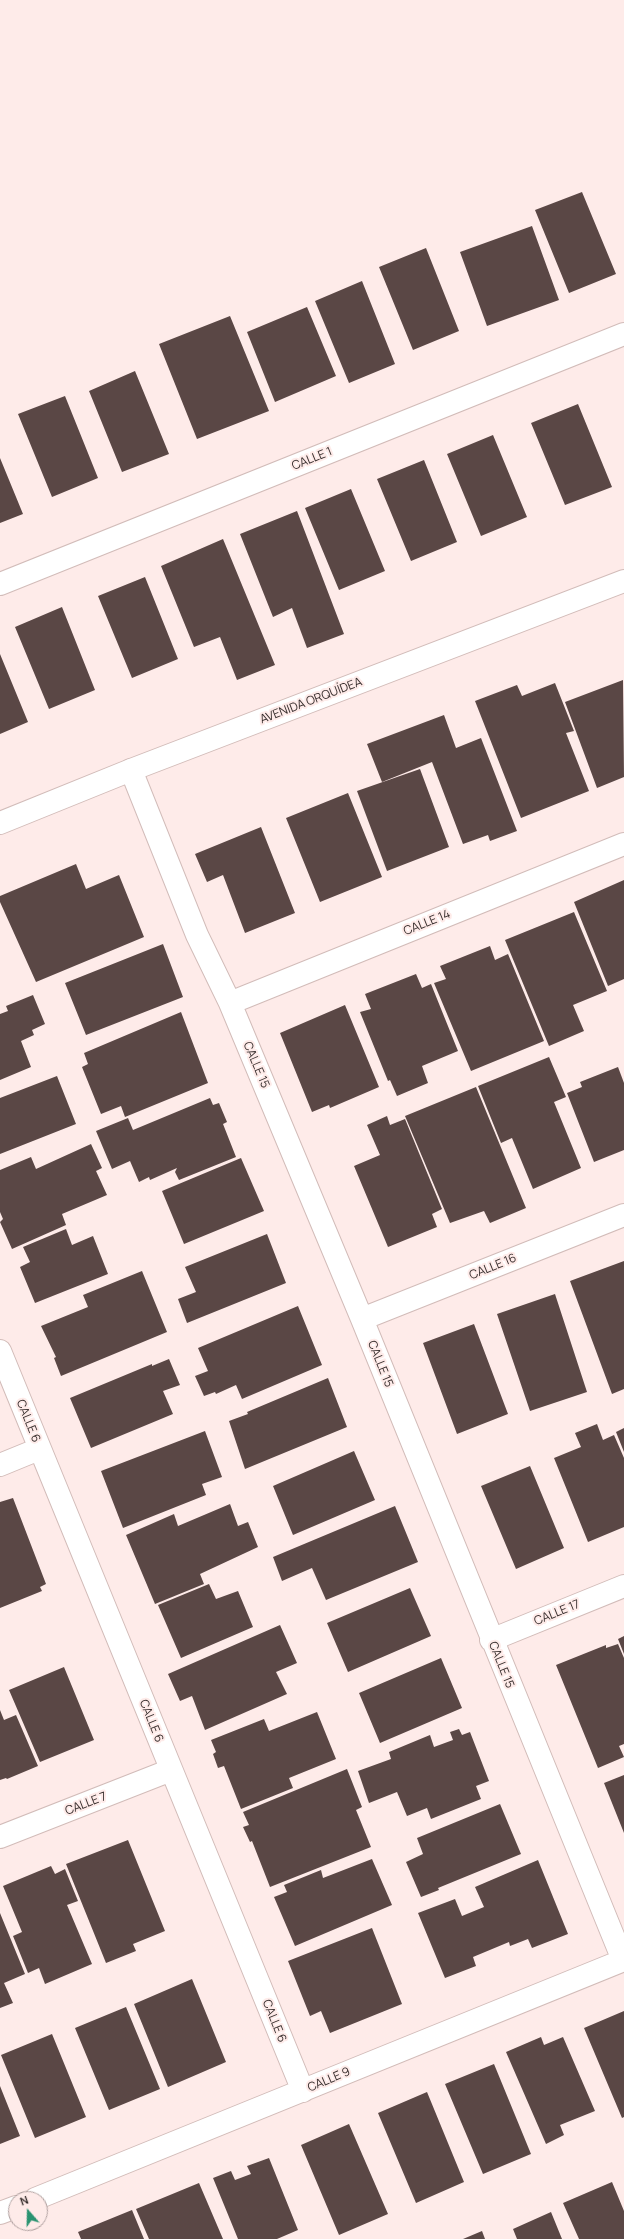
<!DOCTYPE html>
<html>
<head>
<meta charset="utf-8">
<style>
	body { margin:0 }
	#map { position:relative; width:624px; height:2239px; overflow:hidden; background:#feebe9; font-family:Manrope,sans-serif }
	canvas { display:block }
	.north { position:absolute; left:8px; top:2191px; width:40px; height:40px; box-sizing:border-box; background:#feebe9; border:1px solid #ae9f9e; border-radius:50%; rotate:340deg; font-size:11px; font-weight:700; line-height:16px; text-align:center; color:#372e2d }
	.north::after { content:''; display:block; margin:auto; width:14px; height:18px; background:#2a9371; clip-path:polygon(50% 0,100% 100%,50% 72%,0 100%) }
</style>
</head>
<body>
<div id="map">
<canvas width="624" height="2239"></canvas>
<div class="north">N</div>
</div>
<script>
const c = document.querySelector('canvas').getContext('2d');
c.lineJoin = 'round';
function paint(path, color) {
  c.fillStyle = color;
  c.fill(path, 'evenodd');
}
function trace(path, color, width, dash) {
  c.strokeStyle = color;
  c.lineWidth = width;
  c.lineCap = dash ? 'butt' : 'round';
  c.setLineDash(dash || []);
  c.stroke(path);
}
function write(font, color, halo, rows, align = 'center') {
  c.font = font + ' Manrope,sans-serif';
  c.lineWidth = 4;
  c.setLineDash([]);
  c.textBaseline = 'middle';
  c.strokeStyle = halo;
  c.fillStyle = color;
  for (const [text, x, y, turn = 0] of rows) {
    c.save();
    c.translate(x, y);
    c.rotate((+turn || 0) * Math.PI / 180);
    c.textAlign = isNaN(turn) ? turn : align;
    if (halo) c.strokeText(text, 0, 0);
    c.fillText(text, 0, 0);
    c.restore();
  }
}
const building = new Path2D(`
	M582,192L616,274L569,293L535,210Z
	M532,226L559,300L487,326L460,252Z
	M426,248L459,331L413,350L379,267Z
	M362,281L395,364L349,383L315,301Z
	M307,307L336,376L275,402L247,332Z
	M230,316L269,411L197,439L159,344Z
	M135,371L169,454L122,472L89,391Z
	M65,396L98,478L52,497L18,414Z
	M578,404L612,487L565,505L531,423Z
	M493,435L527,517L481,536L447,454Z
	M0,458L23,514L0,523Z
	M424,460L457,542L411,561L377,479Z
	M351,489L385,571L339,590L305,508Z
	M297,511L344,634L307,648L292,608L273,617L240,534Z
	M223,539L275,665L237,680L220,637L194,647L161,566Z
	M145,577L178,659L132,678L98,596Z
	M62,607L95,690L49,709L15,627Z
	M0,654L28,722L0,734Z
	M623,680L624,777L597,788L565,702Z
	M555,683L574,731L566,733L589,791L521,818L475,701L517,685L522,696Z
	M444,715L456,748L481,738L517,831L490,841L488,835L463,844L432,762L382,782L367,744Z
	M420,769L449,847L387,871L357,791Z
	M348,793L382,877L320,902L286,818Z
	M261,827L295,913L245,933L223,875L207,882L195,854Z
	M76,864L86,889L119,875L144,937L36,982L0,902V896Z
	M624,880V979L608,986L574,902Z
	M574,912L607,991L573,1005L584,1031L549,1046L505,940Z
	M163,944L183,997L86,1035L65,983Z
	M490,946L495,960L508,954L544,1041L471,1071L434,983L446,979L440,966Z
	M416,974L422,988L431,984L458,1051L422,1066L428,1083L397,1096L390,1080L388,1081L360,1012L371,1009L365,994Z
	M33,995L45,1024L32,1030L34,1035L21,1041L31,1067L0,1080V1014L8,1011L6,1006Z
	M345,1005L379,1087L330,1108L329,1105L312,1112L280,1033Z
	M181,1012L208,1083L125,1117L121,1106L101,1114L82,1067L88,1064L84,1053Z
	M549,1057L566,1097L554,1102L581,1168L533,1189L512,1138L501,1143L478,1086Z
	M618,1067L624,1083V1150L594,1162L567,1093L582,1087L580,1082Z
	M57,1076L76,1124L0,1154V1098Z
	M476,1087L526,1208L490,1223L484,1211L450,1223L405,1116Z
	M210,1098L213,1105L219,1103L227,1122L223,1124L236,1157L179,1180L175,1172L177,1168L150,1180L149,1177L139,1182L130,1161L112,1169L96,1131L128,1118L133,1130Z
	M387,1116L390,1125L405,1119L442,1209L432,1214L437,1227L388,1247L354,1166L380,1155L367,1125Z
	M91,1144L102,1168L96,1171L107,1195L62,1214L66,1225L12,1249L0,1222L3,1219L0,1212V1170L31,1157L36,1169Z
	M241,1158L264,1211L184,1244L162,1191Z
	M66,1229L72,1245L93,1236L108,1274L35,1303L20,1267L30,1262L23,1247Z
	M267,1234L286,1283L187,1323L178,1299L196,1292L185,1267Z
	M624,1261V1389L612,1394L570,1281Z
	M142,1271L167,1332L61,1376L54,1358L56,1357L41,1326L88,1307L83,1295Z
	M555,1294L587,1392L530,1411L497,1314Z
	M298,1306L322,1365L242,1399L236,1385L216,1394L215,1392L204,1396L195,1376L208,1371L198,1348Z
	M474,1324L508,1414L457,1434L423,1343Z
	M169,1359L180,1385L163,1391L173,1414L91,1448L70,1398L152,1364V1366Z
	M328,1378L347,1427L245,1469L229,1421L248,1414L247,1412Z
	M597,1424L603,1440L614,1435L624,1458V1527L588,1542L554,1458L581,1447L575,1433Z
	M624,1428V1452L616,1432Z
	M205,1431L222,1477L202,1484L206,1495L123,1528L101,1471Z
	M354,1451L375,1500L293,1535L273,1486Z
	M530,1466L564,1548L516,1569L481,1486Z
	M13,1498L46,1584L40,1587L42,1591L0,1608V1502Z
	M230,1504L238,1526L248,1522L258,1547L200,1574L204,1584L155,1604L126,1535L174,1514L178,1526Z
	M395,1506L418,1562L326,1600L312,1568L282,1581L273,1557Z
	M209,1584L216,1599L238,1591L253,1627L181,1658L158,1605Z
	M410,1588L431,1636L348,1672L327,1623Z
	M280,1625L297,1663L276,1672L287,1694L205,1730L192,1696L180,1701L168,1674Z
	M624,1636V1654L618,1639Z
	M618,1644L624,1658V1744L619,1746L624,1757L598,1768L556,1665L606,1645V1648Z
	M441,1658L462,1708L380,1743L359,1693Z
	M64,1667L94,1740L40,1762L9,1690Z
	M0,1710L4,1720L16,1715L38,1766L7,1779L6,1778L0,1780Z
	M317,1712L336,1759L289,1778L293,1788L241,1809L224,1766L218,1768L213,1754L216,1752L211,1740L264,1719L269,1731Z
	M459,1729L462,1735L470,1732L489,1781L476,1786L481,1799L431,1819L427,1808L407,1816L397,1792L369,1803L358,1771L391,1759L389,1752L430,1735L434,1747L453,1740L450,1732Z
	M347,1769L362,1807L356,1810L371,1847L270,1887L252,1841L250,1842L243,1827L249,1825L243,1812Z
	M624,1775V1833L604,1783Z
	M500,1804L521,1854L438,1888L439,1890L421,1897L406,1862L423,1854L417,1838Z
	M128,1840L165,1931L133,1944L136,1951L106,1963L66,1864Z
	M372,1859L392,1905L295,1946L274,1897L287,1892L284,1885L321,1870L323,1878Z
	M538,1860L568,1934L532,1948L528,1939L510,1946L509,1942L473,1957L476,1966L445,1978L418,1913L455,1899L462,1916L484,1907L475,1887Z
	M51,1866L55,1874L65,1869L78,1901L67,1905L92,1964L45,1984L39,1968L28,1973L13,1936L22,1932L3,1886Z
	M0,1913L25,1974L4,1983L13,2003L0,2008Z
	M372,1928L402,2004L330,2033L321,2011L310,2016L288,1961Z
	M192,1979L226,2062L168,2087L134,2004Z
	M126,2007L160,2089L109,2110L75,2028Z
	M624,2011V2117L622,2118L584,2028Z
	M52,2034L86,2117L35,2138L1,2055Z
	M541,2037L544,2045L563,2037L595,2111L560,2125L564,2135L546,2144L506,2052Z
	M494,2064L531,2154L483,2174L445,2084Z
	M0,2086L20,2136L0,2144Z
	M427,2092L464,2182L416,2203L378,2113Z
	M349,2124L388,2214L339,2235L301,2145Z
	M269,2158L298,2230L277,2239H238L213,2178L231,2171L235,2180L251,2174L247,2166Z
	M612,2182L624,2211V2239H579L563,2203Z
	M199,2183L223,2239H149L136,2209Z
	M132,2210L144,2239H81L78,2232Z
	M551,2212L562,2239H517L513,2229Z
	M482,2231L485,2239H463Z`);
const minor = new Path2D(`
	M0,584L624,334
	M131,770L197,935L230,1003L362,1319L623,1960
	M230,1003L624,844
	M362,1319L624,1215
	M0,1351L303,2091
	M0,1465L39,1449
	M491,1640L624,1586
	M0,1837L171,1770
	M35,2199L624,1960
	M0,2213L16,2207`);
const tertiary = new Path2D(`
	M0,823L131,770L624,581`);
const streetNames = [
	["CALLE 1",312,459,-22],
	["AVENIDA ORQUÍDEA",311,701,-21],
	["CALLE 14",427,923,-22],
	["CALLE 15",256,1065,67],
	["CALLE 16",493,1267,-22],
	["CALLE 15",380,1364,68],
	["CALLE 6",28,1421,68],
	["CALLE 17",557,1613,-22],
	["CALLE 15",501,1665,68],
	["CALLE 6",151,1721,68],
	["CALLE 7",86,1804,-21],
	["CALLE 6",274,2021,68],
	["CALLE 9",329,2080,-23]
];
paint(building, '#5a4745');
trace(minor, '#d2bcb9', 24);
trace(tertiary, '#d2bcb9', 24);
trace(minor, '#fff', 22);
trace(tertiary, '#fff', 22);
write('12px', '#372e2d', '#feebe9', streetNames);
</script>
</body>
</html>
